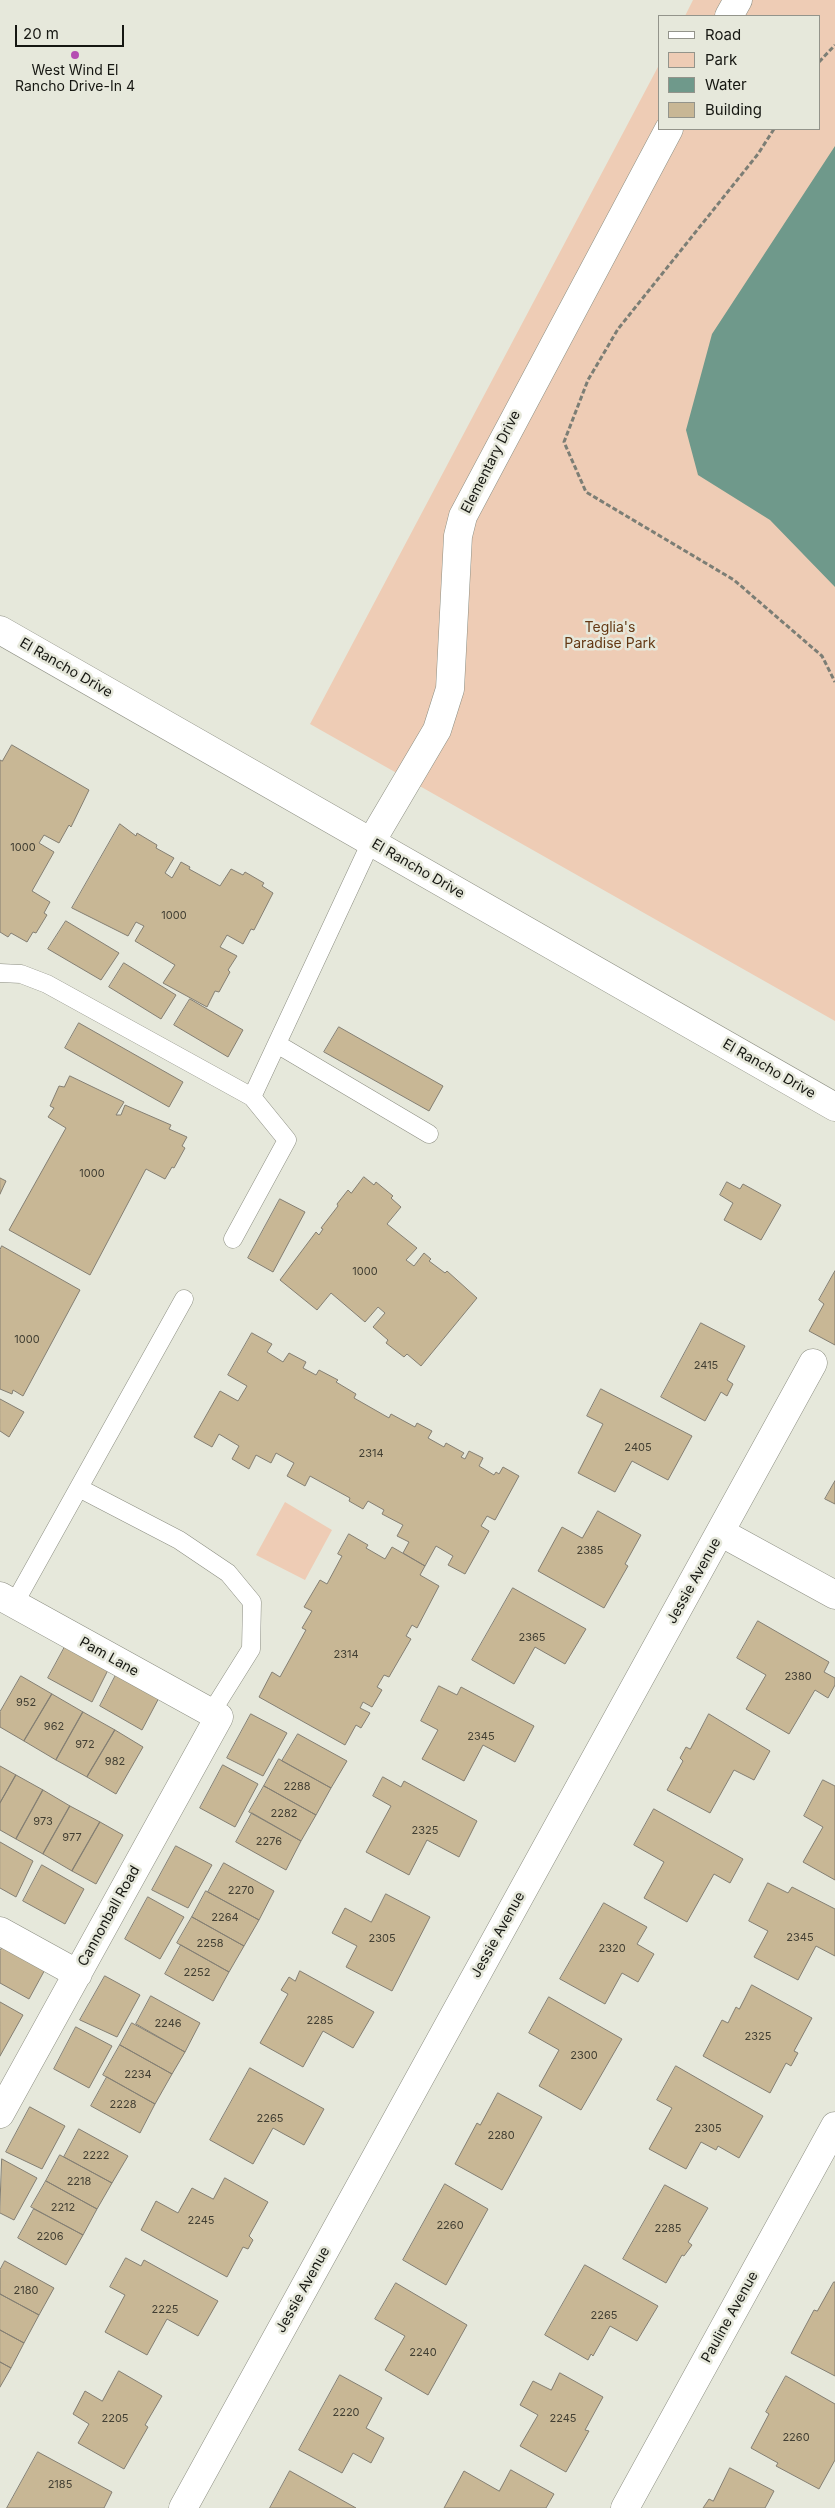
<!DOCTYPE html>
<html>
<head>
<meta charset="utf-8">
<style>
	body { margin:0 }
	#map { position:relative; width:835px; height:2508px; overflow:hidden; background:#e6e8db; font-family:Inter,sans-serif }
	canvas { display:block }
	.legend { position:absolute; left:658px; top:15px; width:162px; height:115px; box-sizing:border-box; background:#e6e8db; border:1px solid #93948b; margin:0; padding:6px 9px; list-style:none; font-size:15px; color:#161712 }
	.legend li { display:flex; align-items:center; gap:10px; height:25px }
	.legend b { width:25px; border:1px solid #93948b }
	.scale { position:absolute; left:15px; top:25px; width:109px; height:22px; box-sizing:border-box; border:2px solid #161712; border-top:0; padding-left:6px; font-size:15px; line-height:18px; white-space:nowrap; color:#161712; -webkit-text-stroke:4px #e6e8db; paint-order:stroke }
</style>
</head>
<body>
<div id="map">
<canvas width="835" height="2508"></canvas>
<ul class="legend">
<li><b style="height:6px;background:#fff"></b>Road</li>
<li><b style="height:14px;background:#eeccb5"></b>Park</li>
<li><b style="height:14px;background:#6f998b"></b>Water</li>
<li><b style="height:14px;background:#c8b795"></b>Building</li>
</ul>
<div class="scale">20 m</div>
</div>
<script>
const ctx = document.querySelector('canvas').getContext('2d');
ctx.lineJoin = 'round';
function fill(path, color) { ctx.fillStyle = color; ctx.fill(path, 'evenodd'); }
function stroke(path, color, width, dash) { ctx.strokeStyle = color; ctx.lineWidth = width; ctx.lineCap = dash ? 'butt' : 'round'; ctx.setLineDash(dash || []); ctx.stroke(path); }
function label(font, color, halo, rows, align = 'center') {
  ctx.font = font + ' Inter,sans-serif'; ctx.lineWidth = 5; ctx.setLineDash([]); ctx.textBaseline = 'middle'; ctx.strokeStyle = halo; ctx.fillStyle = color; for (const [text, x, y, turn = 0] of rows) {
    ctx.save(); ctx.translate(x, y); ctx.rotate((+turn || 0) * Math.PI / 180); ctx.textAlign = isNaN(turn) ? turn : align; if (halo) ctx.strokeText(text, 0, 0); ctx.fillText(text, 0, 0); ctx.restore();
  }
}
fill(new Path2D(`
	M693,0h142v1021l-525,-297 349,-659v64h160v-113h-134z
	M285,1502l47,28 -27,50 -49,-25z`), '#eeccb5');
fill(new Path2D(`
	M835,146v441l-65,-67 -72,-45 -12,-45 26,-96z`), '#6f998b');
const building = new Path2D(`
	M12,745l77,45 -18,37 -2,-2 -10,18 -15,-8 -5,8 15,9 -22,39 18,11 -6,11 3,2 -11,18 -3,-1 -6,10 -16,-9 -3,4 -8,-5v-172l2,1z
	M120,824l16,12 1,-3 20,12 -1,3 18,10 -9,15 7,5 9,-16 9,5 -1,2 31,17 11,-17 12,6 2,-3 19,11 -2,3 11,7 -19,37 -3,-1 -8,15 -16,-9 -7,12 17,9 -9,14 2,2 -11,20 -4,-1 -8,16 -44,-24 12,-18 -40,-24 9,-15 -8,-4 -8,14 -56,-28z
	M66,921l53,32 -18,27 -53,-31z
	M124,963l52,32 -15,24 -52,-32z
	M190,999l53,31 -15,27 -54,-32z
	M79,1023l104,59 -14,25 -104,-59z
	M339,1027l104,59 -14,25 -105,-59z
	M70,1076l54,26 -8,13h5l4,-10 46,20 -2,4 18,8 -5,9 3,2 -11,20 -2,-1 -7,12 -19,-10 -56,106 -81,-45 57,-102 -18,-11 6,-9 -4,-2 9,-20 5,1z
	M364,1177l10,8 2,-3 17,14 -2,2 10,9 -14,17 30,24 -11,12 8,6 10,-13 7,6 -2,2 16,12 2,-2 30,27 -56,68 -14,-12 -3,3 -18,-14 2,-3 -15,-13 12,-14 -7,-6 -13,15 -34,-29 -14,17 -37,-30 36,-48 3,3 4,-6 -2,-1 17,-22 -1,-2 11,-14 3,3z
	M0,1178l6,3 -6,13z
	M727,1182l13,7 3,-5 38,21 -20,35 -37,-20 9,-17 -13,-8z
	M280,1199l25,13 -32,60 -25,-14z
	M2,1246l78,44 -57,106 -10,-6 -1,4 -12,-5v-139z
	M835,1271v74l-26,-14 15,-27 -5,-4z
	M701,1323l44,23 -18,34 6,4 -6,12 -6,-4 -16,29 -44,-24z
	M252,1333l20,11 -5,8 16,10 6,-9 17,9 -3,6 13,7 3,-5 19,10 -2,2 20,12 -2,4 35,20 2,-4 24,13 2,-4 15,8 -4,7 16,9 2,-4 18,10 -3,4 4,2 4,-8 14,7 -4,8 15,9 2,-3 3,2 4,-7 16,9 -24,44 -8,-4 -6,10 8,5 -24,43 -17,-9 5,-9 -17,-10 -11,20 -22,-13 6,-11 -12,-6 6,-11 -21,-11 2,-4 -16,-9 -5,8 -14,-8 1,-3 -40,-22 -5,10 -18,-10 7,-13 -18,-10 -5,10 -15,-8 -7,14 -17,-10 7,-13 -20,-12 -7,13 -18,-10 26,-46 18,10 9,-15 -19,-11z
	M601,1389l91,47 -24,44 -36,-19 -17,31 -37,-19 25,-49 -16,-8z
	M0,1399l24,13 -15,25 -9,-6z
	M835,1481v23l-10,-5z
	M598,1511l43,24 -16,29 3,2 -24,42 -66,-37 24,-44 20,11z
	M349,1534l19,11 -2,3 19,11 7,-12 33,19 -5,9 19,11 -22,42 -5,-3 -6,11 5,3 -22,38 -5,-2 -7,12 5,3 -10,17 -9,-5 -3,6 10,5 -9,15 -5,-3 -11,20 -86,-48 13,-25 8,5 26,-47 -4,-2 10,-17 -8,-4 16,-27 7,4 15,-28 -4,-2z
	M513,1588l73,41 -21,35 -30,-17 -21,37 -42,-24z
	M758,1621l71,41 -5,10 11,6v7l-7,13 -13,-8 -26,44 -43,-25 20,-34 -29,-17z
	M67,1643l43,23 -18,36 -44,-24z
	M118,1671l43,23 -19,36 -42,-24z
	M21,1676l31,18 -28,47 -24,-14v-15z
	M439,1686l18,9 4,-8 73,39 -19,36 -32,-17 -19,36 -42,-22 16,-29 -17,-9z
	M52,1694l31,18 -27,48 -32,-19z
	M83,1712l32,18 -28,47 -31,-17z
	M251,1714l36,19 -24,43 -36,-18z
	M709,1714l61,37 -16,29 -20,-10 -24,43 -43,-23 16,-29 -3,-3 6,-11 4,2z
	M115,1730l28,17 -27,47 -29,-17z
	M298,1734l49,27 -16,27 -49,-27z
	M279,1759l52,29 -15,27 -52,-29z
	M223,1765l35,19 -23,43 -35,-19z
	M0,1766l16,9 -16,28z
	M16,1775l27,15 -27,49 -16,-9v-27z
	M383,1777l18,10 3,-6 73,40 -18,36 -32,-17 -18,35 -43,-23 25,-46 -18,-10z
	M823,1780l12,6v94l-32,-18 20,-35 -19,-11z
	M264,1786l52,29 -15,26 -52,-29z
	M43,1790l27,16 -27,48 -27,-15z
	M70,1806l30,16 -28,49 -29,-17z
	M654,1809l89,50 -13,24 -16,-9 -27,48 -43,-24 20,-36 -30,-17z
	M252,1813l49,28 -15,29 -50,-28z
	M100,1822l23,13 -27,49 -24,-13z
	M0,1842l33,19 -17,36 -16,-9z
	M176,1846l36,19 -24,43 -36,-18z
	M224,1863l50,28 -15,29 -51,-28z
	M42,1865l42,24 -19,35 -42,-23z
	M768,1883l20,10 4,-6 43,22v47l-19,-10 -18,34 -44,-23 14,-26 -19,-10z
	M206,1891l53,29 -15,26 -52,-29z
	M386,1894l44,23 -38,74 -46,-24 11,-21 -25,-13 13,-25 26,14z
	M148,1897l36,20 -24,42 -35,-20z
	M604,1903l43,24 -10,17 17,10 -16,28 -16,-9 -17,31 -45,-25z
	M192,1917l52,29 -15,26 -52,-29z
	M6,1941l42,23 -19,35 -29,-16v-32z
	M181,1945l48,27 -16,29 -48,-27z
	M300,1971l74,41 -21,36 -30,-17 -20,36 -43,-24 28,-49 -7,-4 8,-13 6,4z
	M105,1976l35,19 -23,42 -37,-17z
	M752,1985l60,33 -18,33 4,2 -7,13 -5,-3 -16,30 -67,-37 19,-36 6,3 8,-16 3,2z
	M151,1996l49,27 -15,29 -49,-28z
	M549,1997l73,42 -41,71 -42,-24 20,-36 -30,-17z
	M0,2002l23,13 -23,41z
	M132,2023l53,29 -13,22 -52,-29z
	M76,2027l36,19 -23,42 -35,-19z
	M120,2045l52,29 -17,30 -52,-29z
	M676,2066l87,50 -24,42 -21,-12 -2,4 -15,-8 -15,27 -37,-20 23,-41 -15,-8z
	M250,2068l74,41 -20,36 -31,-17 -20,36 -43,-24z
	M107,2077l48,27 -15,29 -49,-27z
	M498,2093l44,24 -40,73 -47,-26 22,-41 3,2z
	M30,2107l35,19 -23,43 -36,-17z
	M79,2129l49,27 -16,27 -48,-26z
	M60,2155l52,28 -15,26 -51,-28z
	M2,2159l35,19 -23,42 -14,-7z
	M225,2178l43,24 -19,34 4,4 -5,9 -5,-2 -16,30 -86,-47 15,-29 22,12 14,-25 21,11z
	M46,2181l51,28 -14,26 -52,-28z
	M445,2184l43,25 -42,76 -43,-25z
	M665,2185l43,23 -20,34 4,3 -8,11 -2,-1 -16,28 -43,-24z
	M34,2209l49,26 -17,30 -48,-27z
	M126,2258l15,8 3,-6 74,41 -20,35 -31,-17 -20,36 -42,-23 20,-37 -15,-8z
	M5,2261l49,27 -15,27 -39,-21v-24z
	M585,2265l73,41 -21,35 -27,-15 -17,30 -2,-2 -3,6 -43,-25z
	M834,2282h1v94l-44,-23 23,-43 3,1z
	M396,2283l71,42 -39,70 -43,-25 20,-34 -30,-17z
	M0,2294l39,21 -15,28 -24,-13z
	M0,2330l24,13 -13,25 -11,-6z
	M0,2362l11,6 -11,19z
	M119,2371l43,25 -17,29 3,2 -24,42 -46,-26 11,-19 -16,-10 12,-23 17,10z
	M560,2373l43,24 -18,33 4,1 -23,41 -46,-26 18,-31 -18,-10 13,-24 18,9z
	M340,2375l42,23 -16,30 18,10 -13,25 -18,-10 -11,20 -43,-23z
	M786,2376l49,28v56l-16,29 -43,-23 2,-3 -27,-15 18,-34 -3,-2z
	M38,2452l74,40 -8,16h-97z
	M730,2468l44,23 -9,17h-62l6,-9 4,2z
	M511,2470l43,24 -8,14h-102l20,-37 35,20z
	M290,2471l66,37h-86z`);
fill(building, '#c8b795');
stroke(building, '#847f73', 1);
const lane = new Path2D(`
	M0,973l21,1 26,10 205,113 119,-255
	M277,1044l152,90
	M233,1239l54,-99 -35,-43
	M79,1488l100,52 49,33 24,29 -1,47 -40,64
	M14,1604l170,-305`);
const street = new Path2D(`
	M729,16l9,-16
	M371,842l66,-112 13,-41 8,-153 5,-20 206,-387
	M720,1532l115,63
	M0,1596l219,121 -219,397
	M0,1931l78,43
	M183,2508l630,-1145
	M625,2508l210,-382`);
const secondary = new Path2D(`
	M0,630l835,477`);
stroke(lane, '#8c8e82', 19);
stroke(street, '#8c8e82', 29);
stroke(secondary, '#8c8e82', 29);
stroke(new Path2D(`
	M819,62l16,-17
	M774,129l-16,25 -140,175 -30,51 -24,62 22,50 148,88 88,76 13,26`), '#7c7e75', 3, [5, 2.5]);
stroke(lane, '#fff', 18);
stroke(street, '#fff', 28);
stroke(secondary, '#fff', 28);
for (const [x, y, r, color] of [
	[75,55,5,"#b54eb2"]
]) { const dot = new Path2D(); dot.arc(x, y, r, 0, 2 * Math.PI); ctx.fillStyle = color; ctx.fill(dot); stroke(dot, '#e6e8db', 2); }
label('11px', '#423f33', null, [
	["1000",23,848],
	["1000",174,916],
	["1000",92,1174],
	["1000",365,1272],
	["1000",27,1340],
	["2415",706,1366],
	["2405",638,1448],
	["2314",371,1454],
	["2385",590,1551],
	["2365",532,1638],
	["2314",346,1655],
	["2380",798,1677],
	["952",26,1703],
	["962",54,1727],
	["2345",481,1737],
	["972",85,1745],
	["982",115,1762],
	["2288",297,1787],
	["2282",284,1814],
	["973",43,1822],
	["2325",425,1831],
	["977",72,1838],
	["2276",269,1842],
	["2270",241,1891],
	["2264",225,1918],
	["2345",800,1938],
	["2305",382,1939],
	["2258",210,1944],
	["2320",612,1949],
	["2252",197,1973],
	["2285",320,2021],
	["2246",168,2024],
	["2325",758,2037],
	["2300",584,2056],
	["2234",138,2075],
	["2228",123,2105],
	["2265",270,2119],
	["2305",708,2129],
	["2280",501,2136],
	["2222",96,2156],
	["2218",79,2182],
	["2212",63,2208],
	["2245",201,2221],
	["2260",450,2226],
	["2285",668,2229],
	["2206",50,2237],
	["2180",26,2291],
	["2225",165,2310],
	["2265",604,2316],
	["2240",423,2353],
	["2220",346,2413],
	["2205",115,2419],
	["2245",563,2419],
	["2260",796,2438],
	["2185",60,2485]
]);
label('14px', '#161712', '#e6e8db', [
	["West Wind El",75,71],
	["Rancho Drive-In 4",75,87]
]);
label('14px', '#161712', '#e6e8db', [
	["Elementary Drive",491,462,-63],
	["El Rancho Drive",66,668,30],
	["El Rancho Drive",418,869,30],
	["El Rancho Drive",769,1069,30],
	["Jessie Avenue",694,1581,-61],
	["Pam Lane",109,1657,29],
	["Cannonball Road",109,1916,-61],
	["Jessie Avenue",498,1935,-61],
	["Jessie Avenue",303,2290,-61],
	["Pauline Avenue",730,2317,-61]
]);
label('14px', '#643813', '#e6e8db', [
	["Teglia's",610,628],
	["Paradise Park",610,644]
]);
</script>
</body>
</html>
